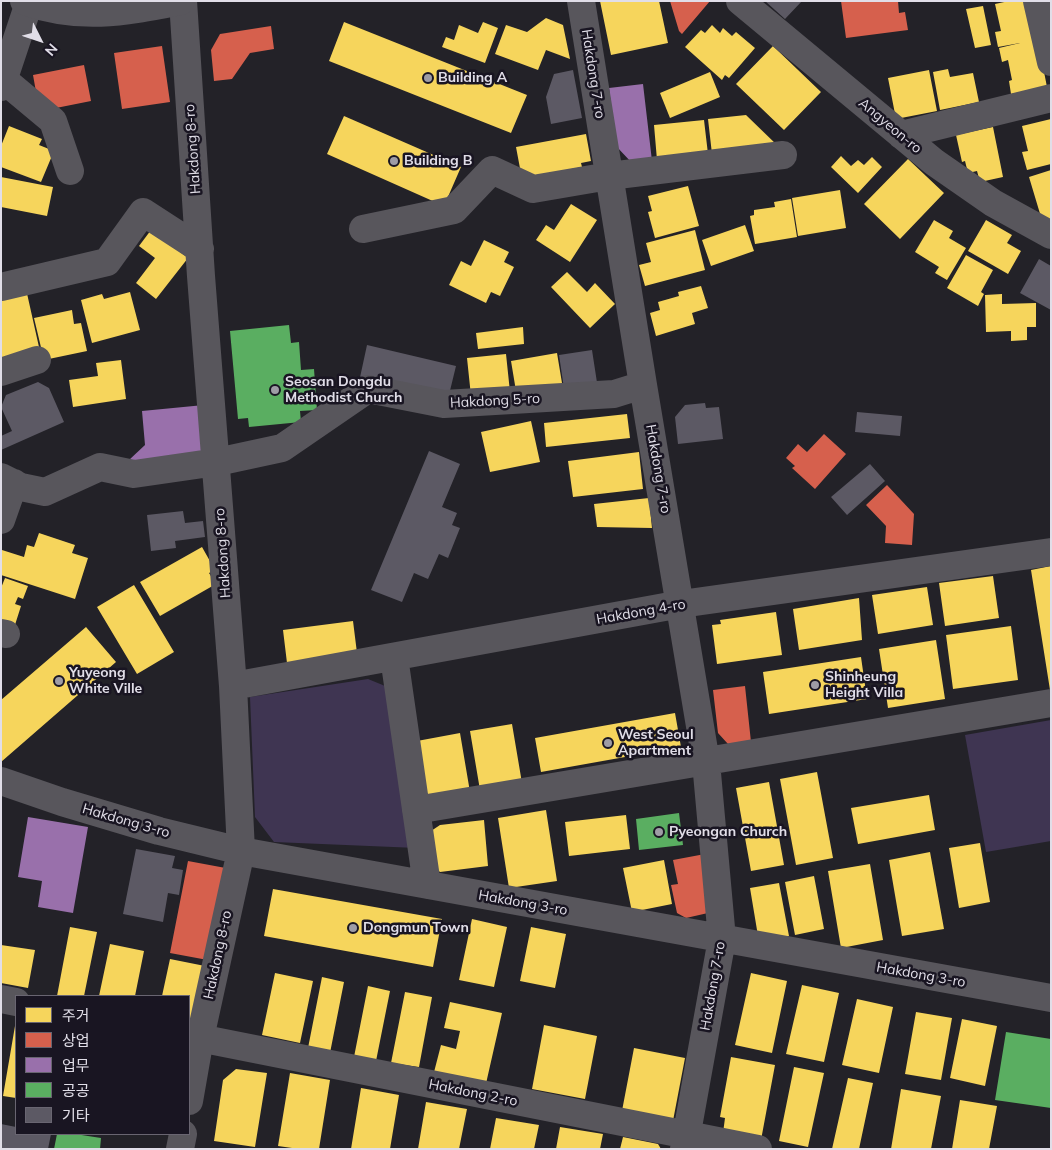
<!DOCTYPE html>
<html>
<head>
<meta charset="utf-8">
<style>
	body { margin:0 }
	#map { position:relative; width:1052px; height:1150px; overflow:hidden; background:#232228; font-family:Mulish,"Noto Sans KR",sans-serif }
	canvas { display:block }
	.frame { position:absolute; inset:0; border:2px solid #e1dee8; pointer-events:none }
	.legend { position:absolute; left:15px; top:995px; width:175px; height:140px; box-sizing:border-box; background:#191522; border:1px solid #696571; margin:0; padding:6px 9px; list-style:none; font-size:15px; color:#e1dee8 }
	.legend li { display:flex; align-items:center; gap:10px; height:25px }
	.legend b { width:25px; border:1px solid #696571 }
	.north { position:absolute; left:15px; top:15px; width:50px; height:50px; -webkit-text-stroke:4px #191522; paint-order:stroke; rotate:131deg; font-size:14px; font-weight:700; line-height:20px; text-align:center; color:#e1dee8 }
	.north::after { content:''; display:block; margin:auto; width:18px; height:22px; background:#e1dee8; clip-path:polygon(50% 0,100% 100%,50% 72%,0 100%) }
</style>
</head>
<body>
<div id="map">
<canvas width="1052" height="1150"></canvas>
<div class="frame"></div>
<ul class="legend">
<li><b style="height:14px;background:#f6d55c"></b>주거</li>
<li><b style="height:14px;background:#d6604d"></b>상업</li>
<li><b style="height:14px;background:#9970ab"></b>업무</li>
<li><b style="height:14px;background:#5aae61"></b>공공</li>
<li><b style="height:14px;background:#5c5964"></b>기타</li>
</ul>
<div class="north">N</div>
</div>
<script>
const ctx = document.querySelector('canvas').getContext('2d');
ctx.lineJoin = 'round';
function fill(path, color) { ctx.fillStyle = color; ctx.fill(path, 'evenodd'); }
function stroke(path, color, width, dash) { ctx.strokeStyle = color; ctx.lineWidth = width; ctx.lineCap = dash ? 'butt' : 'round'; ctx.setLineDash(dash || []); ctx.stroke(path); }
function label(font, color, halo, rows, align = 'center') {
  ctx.font = font + ' Mulish,sans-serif'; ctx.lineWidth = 5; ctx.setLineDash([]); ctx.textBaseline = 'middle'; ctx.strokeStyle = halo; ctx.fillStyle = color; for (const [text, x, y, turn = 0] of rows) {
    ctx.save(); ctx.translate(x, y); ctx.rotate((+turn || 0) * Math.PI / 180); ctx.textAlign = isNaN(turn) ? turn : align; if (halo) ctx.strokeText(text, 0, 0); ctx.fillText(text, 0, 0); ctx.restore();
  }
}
fill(new Path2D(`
	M368,679l22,9 27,160 -143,-6 -19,-25 -5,-120z
	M1051,720v121l-65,11 -21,-117z`), '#3f3552');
fill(new Path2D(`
	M600,1h59l9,42 -57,12z
	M1009,1h21l17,86 -36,7 -2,-13 3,-1 -4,-20 -6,2 -3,-14 21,-5 -22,4 -3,-15 6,-1 -6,-27z
	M983,6l8,39 -16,3 -9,-39z
	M546,18l17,7 7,34 -24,-9 -8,20 -43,-16 11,-29 21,7z
	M344,22l183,73 -16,38 -182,-72z
	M483,22l15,6 -13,35 -43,-16 4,-10 8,3 5,-15 19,8z
	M712,25l8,8 3,-5 9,8 4,-4 19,16 -26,30 -4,-3 -3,5 -37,-33 16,-17 4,3z
	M773,46l48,46 -37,38 -48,-46z
	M948,69l2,8 23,-4 6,29 -39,8 -7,-38z
	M929,70l8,41 -41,8 -8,-41z
	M710,72l10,25 -50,21 -10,-25z
	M746,115l33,32 -67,7 -4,-35z
	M344,116l117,51 -17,39 -117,-52z
	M1051,119v45l-24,6 -5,-18 6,-1 -6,-25z
	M704,120l4,34 -51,6 -3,-35z
	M9,126l33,13 -3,6 15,6 -13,31 -40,-15v-21z
	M993,127l10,50 -23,5 -3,-11 -9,2 -3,-12 -3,1 -6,-27z
	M586,134l5,27 -10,2 1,4 -60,12 -6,-32z
	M841,156l10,10 7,-6 6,5 8,-8 10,10 -24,26 -27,-26z
	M908,159l36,34 -44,46 -36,-35z
	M1051,170v53l-10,-6 -12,-40z
	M1,177l52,10 -6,29 -46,-9z
	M688,186l11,40 -44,12 -7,-26 4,-1 -4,-15z
	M840,190l6,38 -48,8 -6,-38z
	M791,199l6,38 -42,7 -5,-28 4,-1v-5l21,-3 -1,-5z
	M571,204l26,16 -27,42 -34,-22 10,-15 8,5z
	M934,220l19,11 -4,7 17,10 -19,32 -12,-7 4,-6 -24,-15z
	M986,220l26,15 -5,8 14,8 -13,23 -40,-23z
	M745,225l9,26 -43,15 -9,-26z
	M151,230l37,28 -32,41 -20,-16 19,-25 -16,-12z
	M695,230l10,40 -60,16 -6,-21 12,-3 -5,-19z
	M484,240l25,12 -5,10 10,5 -14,29 -9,-4 -5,11 -37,-18 12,-24 10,5z
	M966,255l27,15 -12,22 3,2 -6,12 -31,-18z
	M567,272l20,20 8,-9 20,21 -25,24 -39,-41z
	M701,286l7,22 -16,5 3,11 -39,12 -6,-23 10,-3 -2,-8 21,-6 -1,-4z
	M26,289l15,67 -40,9v-70z
	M130,292l10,38 -48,13 -11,-43 21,-6 2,5z
	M1002,294v10l34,-1v24h-9v13l-16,1v-10l-25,1 -1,-37z
	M72,310l2,14 7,-1 6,28 -43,9 -10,-42z
	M523,327l1,17 -46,5 -2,-16z
	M557,353l6,36 -46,8 -6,-36z
	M506,354l4,38 -39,4 -4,-38z
	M121,360l5,39 -53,8 -4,-27 29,-4 -2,-13z
	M627,414l3,24 -84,9 -2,-24z
	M531,421l9,41 -50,10 -9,-40z
	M639,452l4,37 -70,8 -5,-36z
	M649,498l3,30 -55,-1 -3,-23z
	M39,533l36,12 -3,8 16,5 -13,41 -74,-24 1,-25 22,7 3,-12 7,2z
	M202,547l13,23 -6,3 7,11 -56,32 -20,-34z
	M1051,566v124h-1l-19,-120z
	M993,576l6,42 -54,8 -6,-43z
	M5,578l23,8 -5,13 -5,-2 -3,7 6,2 -7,22 -13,-4v-36z
	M134,585l40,67 -37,22 -40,-67z
	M927,587l6,38 -55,9 -6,-39z
	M859,598l3,42 -63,10 -6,-41z
	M776,612l6,43 -65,9 -5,-39 9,-1 -1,-4z
	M353,621l4,32 -70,10 -4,-33z
	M1011,626l7,54 -65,9 -7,-54z
	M86,627l30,35 -115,100v-62z
	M936,640l9,59 -57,9 -9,-59z
	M861,657l6,42 -98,15 -6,-42z
	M675,713l6,34 -140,25 -6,-34z
	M512,724l10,59 -42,7 -10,-59z
	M460,733l10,59 -43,7 -10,-58z
	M817,772l16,86 -37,7 -16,-86z
	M769,782l15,83 -33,6 -15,-83z
	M929,795l6,35 -77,14 -7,-36z
	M546,810l11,71 -48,7 -11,-70z
	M626,815l4,34 -61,7 -4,-34z
	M484,820l4,46 -48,6 -8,-7 -1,-34 9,-6z
	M980,843l10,59 -31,6 -10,-60z
	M930,852l14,77 -42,7 -13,-76z
	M664,860l8,44 -40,8 -9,-44z
	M870,864l13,76 -42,8 -13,-77z
	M814,876l10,53 -29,6 -10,-53z
	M779,883l10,53 -30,6 -9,-54z
	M273,889l169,30 -9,48 -169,-31z
	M472,919l35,8 -13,60 -35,-7z
	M70,927l27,5 -13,64h-27z
	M531,927l35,7 -11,54 -35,-7z
	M110,944l34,7 -9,45h-36z
	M1,945l34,5 -7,38 -27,-5z
	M170,959l40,8 -21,60v-31h-27z
	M275,973l38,8 -13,62 -38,-8z
	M751,973l36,8 -15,72 -37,-8z
	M322,977l22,5 -15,76 -22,-5z
	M802,985l37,8 -15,69 -38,-8z
	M368,986l22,5 -15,75 -22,-4z
	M405,992l27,5 -13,70 -28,-4z
	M857,999l36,8 -14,66 -37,-8z
	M450,1002l52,11 -17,75 -52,-12 8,-31 15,4 4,-18 -16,-3z
	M916,1012l36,6 -11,62 -36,-6z
	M962,1019l35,7 -12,60 -35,-8z
	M544,1025l53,11 -12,63 -53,-10z
	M15,1026h1v72l-13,-2z
	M634,1048l51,10 -13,68 -51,-10z
	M731,1057l44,8 -14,75 -38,-7 2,-15 -5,-1z
	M794,1067l30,6 -16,74 -29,-6z
	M236,1069l31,4 -12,74 -41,-6 9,-61z
	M290,1073l40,7 -11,69h-20l-21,-3z
	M848,1078l25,5 -14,66h-27z
	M361,1088l38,7 -9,54h-39z
	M901,1089l40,7 -10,53h-40z
	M960,1100l37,6 -8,43h-37z
	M426,1102l41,7 -8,40h-41z
	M496,1118l43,7 -5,24h-44z
	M560,1127l43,7 -3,15h-44z
	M623,1137l35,7 3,5h-41z`), '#f6d55c');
fill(new Path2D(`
	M670,1h40l-28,33 -3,-3z
	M841,1h57l1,12 6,-1 3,18 -62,8z
	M271,26l3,23 -24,4 -18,26 -18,2 -3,-31 9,-16z
	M162,46l8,56 -48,7 -8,-56z
	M84,65l7,36 -40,8 -13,-6 -5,-28z
	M824,434l22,20 -31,35 -23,-21 3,-2 -9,-8 12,-14 9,8z
	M887,485l27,29 -2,31 -27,-2 1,-17 -20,-21z
	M745,686l6,56 -23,2 -10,-11 -5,-43z
	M705,854l3,59 -22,5 -9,-5 -6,-28 7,-1 -5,-24z
	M188,861l43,8 -18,92 -43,-8z`), '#d6604d');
fill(new Path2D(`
	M643,84l9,77 -20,2 -16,-17 -7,-58z
	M204,405l4,56 -79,-1 16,-15 -3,-34z
	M28,817l60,10 -15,86 -35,-6 4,-26 -24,-4z`), '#9970ab');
fill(new Path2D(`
	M289,325l2,18 8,-1 2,28 13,-1 3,41 -17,1 1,11 -52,5 -1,-9 -10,1 -8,-88z
	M679,813l4,32 -44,5 -3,-31z
	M1006,1032l45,7v69l-56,-8z
	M57,1134h18l26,4 -1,11h-46z`), '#5aae61');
fill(new Path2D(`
	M765,1h37l-17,18z
	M573,70l9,48 -31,6 -5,-27 8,-23z
	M1039,259l12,7v44l-31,-17z
	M367,345l89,21 -9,37 -88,-21z
	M592,350l6,39 -33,6 -6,-40z
	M38,382l11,6 15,34 -63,28v-14l11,-5 -11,-24 5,-12z
	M705,403l1,5 13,-1 4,32 -45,5 -3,-27 10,-12z
	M857,412l45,4 -2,20 -45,-4z
	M429,451l31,13 -18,43 15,6 -5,12 8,3 -12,30 -9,-4 -11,25 -14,-6 -12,29 -31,-12z
	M870,464l15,17 -38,34 -16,-18z
	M183,511l2,12 18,-2 2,16 -30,4 1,7 -25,3 -4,-36z
	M136,849l39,7 -3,12 11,2 -4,25 -11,-2 -5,29 -40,-8z
	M1,1124l15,3v7h35l-3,15h-47z`), '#5c5964');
stroke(new Path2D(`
	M183,1l18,275 32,410 8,165 -41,187 -11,63
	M581,1l62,384 63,377 16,177 -38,210
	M740,1l194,161 59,41 58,32
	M1037,1l14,61
	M4,80l49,41 17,50
	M1,87l28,-84
	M901,135l150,-37
	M363,229l91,-19 38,-40 41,19 76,-13 174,-21
	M1,287l106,-25 36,-50 57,37
	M1,372l36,-12
	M1,477l20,10 24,5 55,-25 34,7 83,-12 65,-14 86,-59 76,15 170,-10 29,-9
	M1,520l13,-37
	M1,633l5,1
	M394,657l33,228
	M233,686l448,-82 370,-52
	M1,781l61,21 97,29 82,20 810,147
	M416,810l635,-107
	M1,999l15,3
	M189,1036l569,113
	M180,1149l3,-15`), '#58565c', 28);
stroke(new Path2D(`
	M24,1c57,20 100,11 157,0`), '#58565c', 28);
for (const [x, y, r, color] of [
	[428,78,5,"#9e9ca5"],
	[394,161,5,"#9e9ca5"],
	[275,390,5,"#9e9ca5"],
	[59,681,5,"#9e9ca5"],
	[815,685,5,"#9e9ca5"],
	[608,743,5,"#9e9ca5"],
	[659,832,5,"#9e9ca5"],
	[353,928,5,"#9e9ca5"]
]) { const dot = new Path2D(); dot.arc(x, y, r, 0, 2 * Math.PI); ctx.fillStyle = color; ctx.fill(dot); stroke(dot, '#191522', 2); }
label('14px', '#e1dee8', '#191522', [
	["Hakdong 7-ro",593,74,81],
	["Angyeon-ro",890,126,40],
	["Hakdong 8-ro",193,149,-94],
	["Hakdong 5-ro",495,401,-3],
	["Hakdong 7-ro",658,469,80],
	["Hakdong 8-ro",223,553,-94],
	["Hakdong 4-ro",641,612,-10],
	["Hakdong 3-ro",126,821,16],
	["Hakdong 3-ro",523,903,10],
	["Hakdong 8-ro",218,955,-78],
	["Hakdong 3-ro",921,975,10],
	["Hakdong 7-ro",713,986,-80],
	["Hakdong 2-ro",473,1093,11]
]);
label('bold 14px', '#e1dee8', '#191522', [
	["Building A",438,78],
	["Building B",404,161],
	["Seosan Dongdu",285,382],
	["Methodist Church",285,398],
	["Yuyeong",69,673],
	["White Ville",69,689],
	["Shinheung",825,677],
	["Height Villa",825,693],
	["West Seoul",618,735],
	["Apartment",618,751],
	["Pyeongan Church",669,832],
	["Dongmun Town",363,928]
], 'left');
</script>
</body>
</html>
